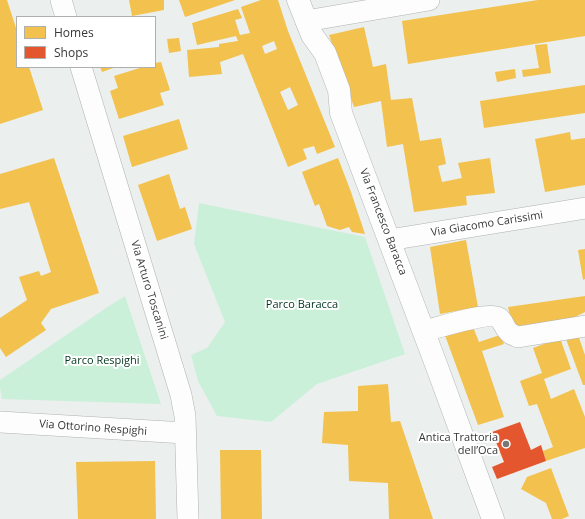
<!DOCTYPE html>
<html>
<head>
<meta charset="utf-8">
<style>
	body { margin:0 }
	#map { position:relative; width:585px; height:519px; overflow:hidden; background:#ebefed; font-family:"Open Sans",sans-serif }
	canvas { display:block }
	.legend { position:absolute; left:16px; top:16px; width:140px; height:52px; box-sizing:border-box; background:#fff; border:1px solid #aeafaf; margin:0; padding:5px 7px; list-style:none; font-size:12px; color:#353836 }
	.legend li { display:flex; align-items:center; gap:8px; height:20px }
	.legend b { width:20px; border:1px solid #aeafaf }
</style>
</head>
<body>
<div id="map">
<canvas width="585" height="519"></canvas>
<ul class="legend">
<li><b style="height:11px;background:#f2c14e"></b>Homes</li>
<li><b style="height:11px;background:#e4572e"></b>Shops</li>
</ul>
</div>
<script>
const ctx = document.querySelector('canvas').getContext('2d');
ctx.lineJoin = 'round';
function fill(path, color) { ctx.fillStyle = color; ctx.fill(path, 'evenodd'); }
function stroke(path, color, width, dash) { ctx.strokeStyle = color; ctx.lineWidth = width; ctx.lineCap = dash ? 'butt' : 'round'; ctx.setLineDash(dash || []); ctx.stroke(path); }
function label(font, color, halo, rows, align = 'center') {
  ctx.font = font + ' "Open Sans",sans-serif'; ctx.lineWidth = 4; ctx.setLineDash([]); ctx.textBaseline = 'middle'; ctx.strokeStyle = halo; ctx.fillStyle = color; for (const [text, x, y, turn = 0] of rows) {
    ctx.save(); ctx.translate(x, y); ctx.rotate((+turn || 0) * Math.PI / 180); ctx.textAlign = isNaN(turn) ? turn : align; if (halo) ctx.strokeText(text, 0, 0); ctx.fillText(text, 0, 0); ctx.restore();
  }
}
fill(new Path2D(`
	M199,203l166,34 40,117 -88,30 -46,38 -54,-6 -19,-35 -7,-26 16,-7 18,-26 -31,-78z
	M125,296l36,108 -159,-5 -2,-11v-8l106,-72z`), '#cbf0da');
fill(new Path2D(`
	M0,0h7l10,31v36h12l14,43 -43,14z
	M129,0h35v10l-32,6z
	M179,0h56l-50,17z
	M261,0h17l10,31 47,116 -18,7 -3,-8 -11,3 4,10 -19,8 -45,-113 -23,8 2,12 -33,3 -2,-27 32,-3v-3l19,-3 -2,-5 -39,9 -5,-22 46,-14 4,9 -7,2 5,15 10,-2 -9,-26zM274,41l3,8 -12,5 -3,-8zM290,87l8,18 -10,5 -8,-18z
	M538,0h47v36l-177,28 -6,-43z
	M364,27l9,40 13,-3 5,36 21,-2 8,43 21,-3 5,26 -8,2 4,16 20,-4 -4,-15 32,-5 5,35 -29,3 1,9 -53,7 -11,-68 -16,3 -6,-46 -27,6 -25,-72z
	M179,38l2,13 -12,2 -2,-14z
	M547,44l4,29 -28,4 -1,-7 17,-2 -4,-23z
	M161,62l9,28 -10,3 4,12 -45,14 -9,-28 8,-3 -4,-12 29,-9h12v-4z
	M100,67h16l-14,5z
	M515,69l1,9 -19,4 -2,-10z
	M585,85v28l-101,15 -4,-27z
	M179,119l9,30 -56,18 -9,-31z
	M570,132l1,8 14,-2v47l-40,7 -10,-53z
	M54,158l45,135 -48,16 -10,14 5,7 -40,27 -6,-9v-30l27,-18 -8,-23 20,-6 2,5 10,-4 -22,-70 -29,7v-35z
	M338,158l13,34 14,42 -13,-2 -3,-5 -9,3 -13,-4 -8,-22 -4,2 -13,-34z
	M169,174l11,35 5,-2 7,22 -35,12 -19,-56z
	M466,240l12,67 -38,7 -10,-67z
	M585,249v30l-2,1 -5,-30z
	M585,296v16l-12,6 -61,9 -4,-20z
	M471,322l8,20 21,-7 4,9 -22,7 22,66 -26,8 -35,-95z
	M578,335l7,20v30h-2l-17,-46z
	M560,338l11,31 -27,10 7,20 23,-10 11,28v31l-39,13 -3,-10 10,-4 -16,-43 -8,2 -9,-25 22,-8 -9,-25z
	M388,384l3,38 9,-1 33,98h-44l-1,-36 -39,-2 -1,-36 -26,-2 2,-31 34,-1v-25z
	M220,450h41l1,69h-41z
	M155,461l1,58h-78l-2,-57z
	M551,468l18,48 -7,3h-10l-6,-16 -25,-14 6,-12z`), '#f2c14e');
fill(new Path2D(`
	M520,422l11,28 10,-5 5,16 -49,18 -5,-12 12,-5 -12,-30z`), '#e4572e');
const street = new Path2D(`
	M61,0l5,17
	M306,21l123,-21
	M81,67l100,328 4,21 3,103
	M389,240l196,-32
	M424,331c13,-3 65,-20 75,-13 5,4 6,12 11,15 2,2 6,3 8,4l67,-11
	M0,422l185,11`);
const primary = new Path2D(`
	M298,0l14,35 13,18 14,37 2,23 96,254 56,152`);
stroke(street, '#b0b2b1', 22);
stroke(primary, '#b0b2b1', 23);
stroke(street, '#fcfdfc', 21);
stroke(primary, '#fcfdfc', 22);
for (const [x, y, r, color] of [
	[506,444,4,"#757876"]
]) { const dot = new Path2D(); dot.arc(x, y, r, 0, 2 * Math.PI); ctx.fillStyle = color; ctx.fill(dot); stroke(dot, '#fff', 1.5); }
label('11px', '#353836', '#fff', [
	["Via Francesco Baracca",383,222,69],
	["Via Giacomo Carissimi",487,224,-9],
	["Via Arturo Toscanini",149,290,73],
	["Via Ottorino Respighi",93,428,4]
]);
label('11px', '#00351d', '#fff', [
	["Parco Baracca",302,305],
	["Parco Respighi",102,361]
]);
label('11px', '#353836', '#fff', [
	["Antica Trattoria",498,438],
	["dell’Oca",498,451]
], 'right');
</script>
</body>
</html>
